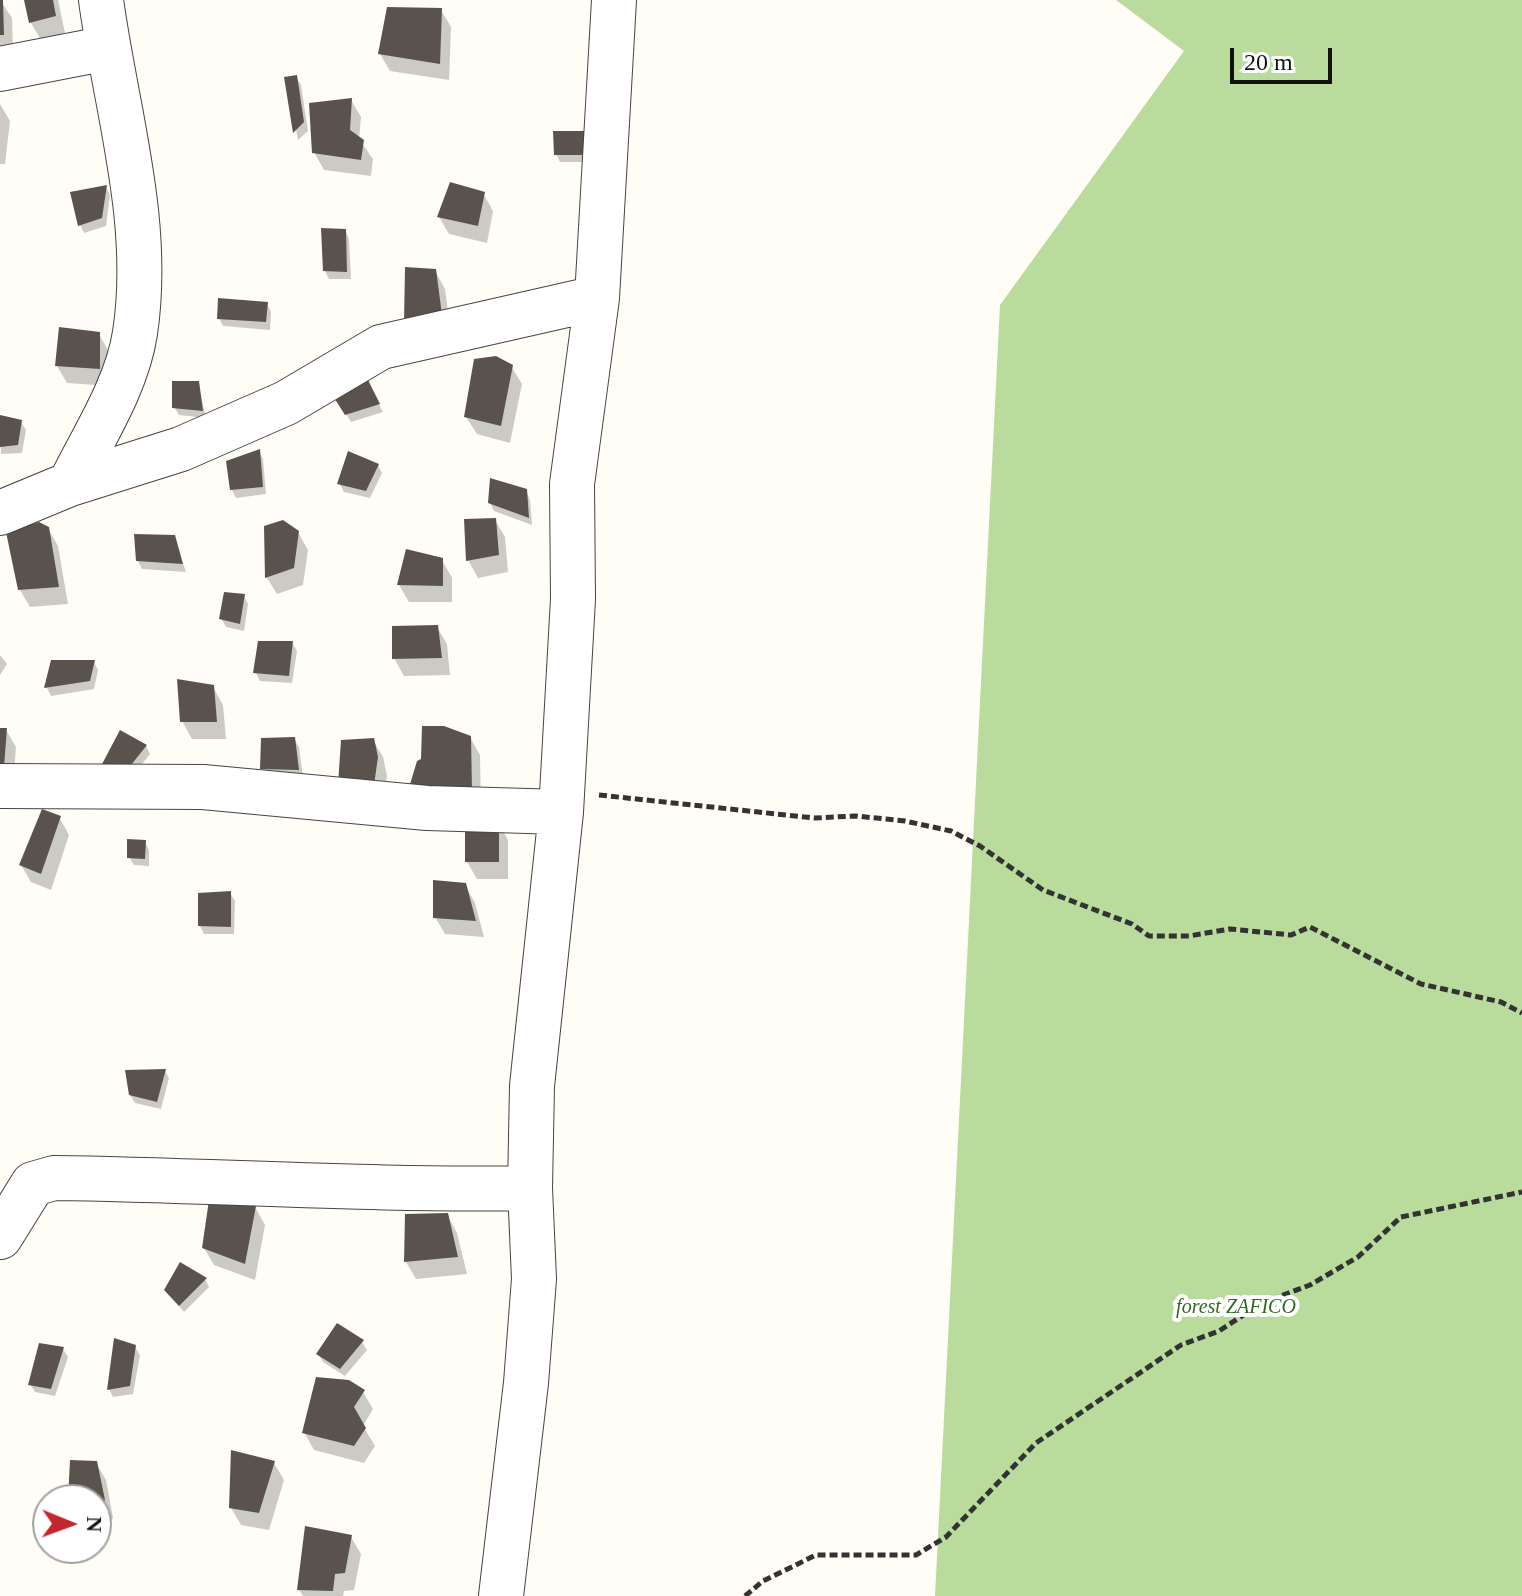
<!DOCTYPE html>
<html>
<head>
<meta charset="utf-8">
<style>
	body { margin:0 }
	#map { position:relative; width:1522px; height:1596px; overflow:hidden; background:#fffdf5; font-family:Georgia,serif }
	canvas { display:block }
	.north { position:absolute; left:32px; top:1484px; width:80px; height:80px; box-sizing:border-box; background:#fff; border:2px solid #a0a0a0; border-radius:50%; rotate:91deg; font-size:22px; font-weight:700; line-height:32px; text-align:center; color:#111 }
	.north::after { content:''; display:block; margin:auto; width:28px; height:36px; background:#c4262e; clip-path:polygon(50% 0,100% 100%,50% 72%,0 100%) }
	.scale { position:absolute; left:1230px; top:48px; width:102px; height:36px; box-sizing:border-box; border:4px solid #111; border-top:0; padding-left:10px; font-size:24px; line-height:28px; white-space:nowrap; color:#111; -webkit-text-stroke:6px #fff; paint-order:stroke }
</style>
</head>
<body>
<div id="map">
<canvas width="1522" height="1596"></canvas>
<div class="north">N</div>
<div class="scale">20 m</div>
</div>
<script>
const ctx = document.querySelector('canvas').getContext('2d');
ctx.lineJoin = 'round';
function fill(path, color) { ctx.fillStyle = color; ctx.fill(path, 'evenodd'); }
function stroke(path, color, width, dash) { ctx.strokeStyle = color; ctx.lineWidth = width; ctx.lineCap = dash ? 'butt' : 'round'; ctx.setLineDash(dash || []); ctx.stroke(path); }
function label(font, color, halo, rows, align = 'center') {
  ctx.font = font + ' Georgia,serif'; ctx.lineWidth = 8; ctx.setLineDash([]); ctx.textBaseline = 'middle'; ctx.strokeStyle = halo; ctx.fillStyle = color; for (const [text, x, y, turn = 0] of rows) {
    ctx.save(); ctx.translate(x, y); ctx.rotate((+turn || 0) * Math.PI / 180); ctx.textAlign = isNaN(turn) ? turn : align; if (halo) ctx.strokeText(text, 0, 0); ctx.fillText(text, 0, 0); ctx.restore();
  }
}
fill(new Path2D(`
	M1116,0h406v1596h-587l65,-1291 184,-254z`), '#b9dc9c');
fill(new Path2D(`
	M0,0l12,18 1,33 -13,1z
	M26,0h32l7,33 -24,7 -10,-17z
	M441,10l10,17 -2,53 -59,-9 -10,-17z
	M296,77l5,8 7,46 -10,9 -12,-61z
	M351,100l10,17 -2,22 14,20 -2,17 -47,-6 -10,-18z
	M0,104l10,17 -5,43h-5z
	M555,133l37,29h-32l-4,-8z
	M106,187l4,8 -4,31 -22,7 -4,-8z
	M483,193l10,18 -6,32 -38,-9 -10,-17z
	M345,230l4,9 2,40h-22l-4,-8z
	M435,271l10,18 7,51 -36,-1z
	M267,304l4,8 -1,18 -47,-4 -4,-8z
	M99,334l10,18v34l-42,-3 -10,-17z
	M511,366l11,18 -12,59 -33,-9 -11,-17z
	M198,383l8,35 -27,-3 -5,-8z
	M367,383l16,29 -32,10 -15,-25z
	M21,422l5,8 -4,23 -21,1 -1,-26z
	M259,452l4,7 3,35 -30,4 -4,-8z
	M378,465l4,8 -12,25 -26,-6 -4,-8z
	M526,491l4,9 2,25 -38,-14 -4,-8z
	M495,520l10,17 3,35 -30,6 -10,-18z
	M266,527l32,5 10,18 -5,35 -26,9 -10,-16z
	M48,528l10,18 10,58 -38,3 -10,-17z
	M174,537l12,35 -44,-3 -4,-8z
	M442,560l10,18v24h-43l-10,-17z
	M244,596l4,8 -4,27 -18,-4 -5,-9z
	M437,627l10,17 3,31 -46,1 -10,-18z
	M292,643l5,8 -5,32 -32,-2 -4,-8z
	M0,655l7,9 -7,11z
	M53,662h41l4,8 -4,19 -43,7 -4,-8z
	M213,687l10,18 3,34h-34l-10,-18z
	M0,730h6l10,17 -3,37 -13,-1z
	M470,737l10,18 1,53 -61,-1z
	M294,739l5,8 4,30h-36l-5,-8z
	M373,740l10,17 4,19 -5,32 -42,-23z
	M146,746l4,8 -22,28 -20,-8z
	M59,817l10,18 -18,55 -20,-8 -10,-17z
	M498,823l10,17v39h-31l-10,-17z
	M145,842l4,8v16l-15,-1 -5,-8z
	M465,885l10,18 9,34 -39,-3 -10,-17z
	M230,893l5,8 -1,33h-30l-4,-8z
	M165,1071l4,7 -8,31 -26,-6 -5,-8z
	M255,1207l10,18 -10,55 -41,-15 -10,-17z
	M447,1215l10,18 10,41 -51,5 -10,-17 1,-46z
	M205,1279l4,8 -25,25 -18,-22z
	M362,1342l5,8 -22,26 -22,-14 -5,-8z
	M135,1347l5,8 -7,39 -20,3 -4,-8z
	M63,1349l5,8 -13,39 -20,-4 -5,-8z
	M363,1392l10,17 -10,17 12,20 -11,17 -50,-13 -10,-18z
	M96,1463l10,17 7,38 -11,15 -6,-1v-32h-26z
	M274,1463l10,17 -15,50 -28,-5 -10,-17z
	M351,1537l10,17 -7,36 -10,1 -1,5h-40l-4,-6z`), '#0003');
fill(new Path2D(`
	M0,0h3l1,35h-4z
	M24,0h29l3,16 -27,7z
	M387,7l55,1 -2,56 -62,-10z
	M297,75l7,47 -11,11 -9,-56z
	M352,98l-2,32 14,10 -3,20 -49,-7 -3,-50z
	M553,131h36v24h-35z
	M450,182l35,10 -7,34 -41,-9z
	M107,185l-5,33 -24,8 -8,-34z
	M321,228l25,1 1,43 -24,-1z
	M405,267l31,2 7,54h-39z
	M218,298l50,4 -2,20 -49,-3z
	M59,327l41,5v37l-45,-3z
	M496,356l17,9 -12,61 -37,-9 10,-58z
	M368,380l12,24 -35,11 -12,-19z
	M172,381h27l4,30 -31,-3z
	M0,415l22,5 -4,25 -18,2z
	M260,449l3,38 -33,3 -4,-29z
	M348,451l31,13 -13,27 -29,-7z
	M490,478l37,11 2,29 -41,-15z
	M496,518l3,37 -33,6 -2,-42z
	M283,520l16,11 -5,37 -29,10 -1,-52z
	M39,522l10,5 10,60 -41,3 -12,-58z
	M134,534l41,1 8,29 -47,-3z
	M406,549l37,9v28l-46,-1z
	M224,592l21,2 -5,30 -21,-5z
	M438,625l4,33 -50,1v-33z
	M258,641h35l-4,35 -36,-3z
	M51,660h44l-5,21 -46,7z
	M177,679l37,6 3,37h-37z
	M422,726h22l27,10 1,56 -64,-1 9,-30 4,-2z
	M0,728h7l-3,39h-4z
	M120,730l27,15 -24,30 -22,-9z
	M295,737l4,33 -39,-1 1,-31z
	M374,738l4,19 -5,35 -35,-7 3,-45z
	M42,809l19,7 -20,58 -22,-9z
	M465,821h34v41h-34z
	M127,839l19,1 -1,19 -18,-1z
	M433,880l33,3 10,38 -43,-3z
	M231,891v36l-33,-1v-33z
	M166,1069l-9,33 -28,-7 -4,-25z
	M209,1200l47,6 -11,58 -43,-16z
	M448,1213l10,44 -54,5 1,-48z
	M180,1262l27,16 -28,28 -15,-16z
	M337,1323l27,17 -24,29 -24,-15z
	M114,1338l22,7 -6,41 -23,4z
	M39,1343l25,4 -13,42 -23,-4z
	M316,1377l33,3 16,10 -11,17 12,21 -12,18 -52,-13z
	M231,1450l44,11 -16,52 -30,-5z
	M70,1460l27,1 8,39 -9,11v-11h-28z
	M305,1526l47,9 -7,38 -10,1 -2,17 -36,-1z`), '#5a524d');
const minor = new Path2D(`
	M0,69l108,-21
	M70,484c23,-47 57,-98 65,-151 17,-112 -19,-223 -34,-333
	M0,513l70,-29 111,-35 105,-46 95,-56 216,-49
	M0,786l203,1 224,21 134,4
	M0,1237l33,-53 21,-6c159,2 317,13 476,10
	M501,1596l25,-213 8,-104 -4,-91 2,-102 29,-274 12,-213 -1,-115 25,-186 17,-298`);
stroke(minor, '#444', 46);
stroke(new Path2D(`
	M599,795l215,23 42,-2 49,5 46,10 29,15 63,44 89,34 17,12h40l41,-7 61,6 19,-8 111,57 80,18 21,11
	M745,1596l18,-15 53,-26h100l30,-18 90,-94 145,-98 38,-14 43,-28 48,-18 48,-28 43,-40 121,-25`), '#333', 5, [8, 4]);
stroke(minor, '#fff', 44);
label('italic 20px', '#2f6b1f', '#fff', [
	["forest ZAFICO",1236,1308]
]);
</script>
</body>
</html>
